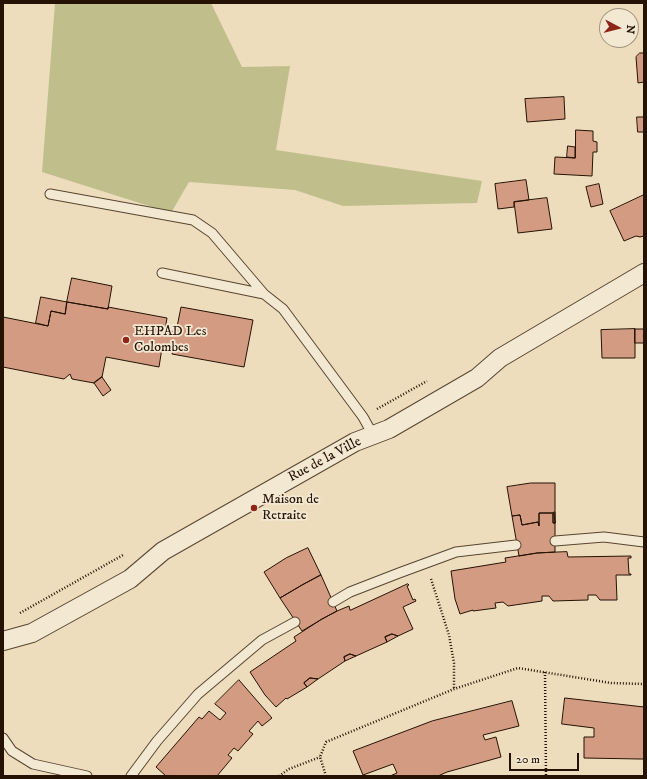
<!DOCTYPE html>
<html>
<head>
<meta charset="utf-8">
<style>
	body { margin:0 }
	#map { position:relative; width:647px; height:779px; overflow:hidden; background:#edddbc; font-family:"IM FELL DW Pica",serif }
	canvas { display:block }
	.frame { position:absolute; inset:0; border:4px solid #251202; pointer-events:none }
	.north { position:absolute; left:599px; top:8px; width:40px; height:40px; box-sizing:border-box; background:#f3e9d3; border:1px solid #a1937f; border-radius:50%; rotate:97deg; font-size:11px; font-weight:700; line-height:16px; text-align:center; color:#251202 }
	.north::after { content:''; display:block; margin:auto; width:14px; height:18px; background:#8f2418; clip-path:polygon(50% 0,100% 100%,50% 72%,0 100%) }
	.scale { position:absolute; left:509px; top:753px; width:70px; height:18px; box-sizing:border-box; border:2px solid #251202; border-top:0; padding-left:5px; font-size:12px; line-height:14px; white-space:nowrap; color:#251202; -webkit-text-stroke:3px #f3e9d3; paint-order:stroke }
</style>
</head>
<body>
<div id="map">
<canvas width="647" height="779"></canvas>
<div class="frame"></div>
<div class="north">N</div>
<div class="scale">20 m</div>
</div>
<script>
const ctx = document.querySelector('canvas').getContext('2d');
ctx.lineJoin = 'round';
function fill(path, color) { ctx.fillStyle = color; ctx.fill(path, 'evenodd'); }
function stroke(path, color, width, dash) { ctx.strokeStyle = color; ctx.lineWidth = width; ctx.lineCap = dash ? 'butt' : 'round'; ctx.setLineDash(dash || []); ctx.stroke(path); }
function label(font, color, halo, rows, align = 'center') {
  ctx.font = font + ' "IM FELL DW Pica",serif'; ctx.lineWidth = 3.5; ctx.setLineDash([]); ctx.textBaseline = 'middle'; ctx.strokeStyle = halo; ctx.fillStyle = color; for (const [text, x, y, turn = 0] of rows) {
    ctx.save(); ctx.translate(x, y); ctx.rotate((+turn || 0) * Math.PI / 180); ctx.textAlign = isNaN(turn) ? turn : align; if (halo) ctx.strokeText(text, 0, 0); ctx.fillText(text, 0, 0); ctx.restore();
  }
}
fill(new Path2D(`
	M55,3h156l31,64 48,-1 -14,84 206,31 -5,22 -134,3 -48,-16 -106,-8 -18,31 -129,-41z`), '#c0bf8c');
const building = new Path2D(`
	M640,53h4v29l-6,1 -2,-26z
	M564,97l1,22 -38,3 -2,-23z
	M637,117h7v15h-6z
	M576,130l17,1v10l4,1v10h-4l-1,24 -38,-2 1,-17 20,1z
	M568,146l7,1v11l-8,-1z
	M526,180l3,20 -15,2v5l-16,2 -3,-25z
	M599,184l4,20 -12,3 -5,-20z
	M644,195v41l-4,1 -4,-1 -12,5 -14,-30z
	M547,198l5,31 -34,4 -4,-31z
	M72,278l40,8 -4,23 -41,-7z
	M41,297l26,5 -2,12 -14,-3 -3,15 -12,-3z
	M67,302l41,7v-2l59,11 -2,12 11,2 5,-25 72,13 -9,47 -72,-13 1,-4 -11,-2 -3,19 -53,-10 -4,20 -8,6 -22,-4 -2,-5 -6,5 -61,-12v-50l45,9 3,-15 14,3z
	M635,329h9v14h-9z
	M635,329v29h-33l-1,-28z
	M102,377l9,13 -8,6 -9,-13z
	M531,483h24v40h-2v-10h-14v13l-1,-4 -16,3 -2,-10 -8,1 -5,-29z
	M554,512h1v40l-18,1 -18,3 -7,-40 8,-1 2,10 16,-3 1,4v-13h14v10h2z
	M308,548l13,27 -19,10 -22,13 -16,-26 22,-14z
	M567,552l1,5 63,-1v2h-3l1,16h2v1h-15l1,25h-17l-4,-5h-8v5l-35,1 -4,-5h-7v5l-34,5 -5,-4 -8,1 1,5 -23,3v-1l-13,4 -5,-15 -4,-28 55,-9 -1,-4 32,-5z
	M321,575l16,36 -15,8 -20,12 -22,-33 22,-13z
	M408,584l1,1 -2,1 6,14 2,-1 1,2 -13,6 10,22 -15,7 -6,-2 -7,3 2,5 -31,14 -6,-2 -6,3 1,4 -27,18 -8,-1 -6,5 3,4 -20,12 -1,-1 -10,9 -11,-12 -15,-23 46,-31 -2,-4 28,-18 15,-8 12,-5 1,4z
	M392,634l6,2 -11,6 -2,-5z
	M350,654l6,2 -11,5 -1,-4z
	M310,678l8,1 -11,8 -3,-4z
	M239,680l33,38 -10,8 -4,-5 -9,10 4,3 -15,17 -4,-3 -6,7 4,3 -15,18h-51l-10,-9 43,-50 3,2 7,-8 11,9 6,-7 -11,-9z
	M565,698l79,9v52h-4l-56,-1v-21h10v-9l-32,-4z
	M512,701l7,25 -36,9 2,5 11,-3 5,20 -54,15 -9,4h-48l7,-3 -4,-9 -30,11 -10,-24 79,-30z`);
fill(building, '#d49b83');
stroke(building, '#251202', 1);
const lane = new Path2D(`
	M50,194l143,26 19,13 52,61
	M162,273l102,21 19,15 80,108 10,18
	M555,541l49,-4 40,5
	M333,602l17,-10 49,-19 57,-21 60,-7
	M3,738l9,13 21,13 54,12
	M131,776l26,-35 41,-47 64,-54 33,-18`);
const street = new Path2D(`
	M3,641l29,-8 98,-54 33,-28 192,-109 34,-13 88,-51 23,-20 144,-85`);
stroke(lane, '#574530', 11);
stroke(street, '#574530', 20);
stroke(new Path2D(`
	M377,409l50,-28
	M431,579l18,56 5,28v26
	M20,613l103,-58
	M545,672l1,104
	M279,776l10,-7 31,-12
	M326,776l-6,-19 6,-15 128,-53 64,-21 93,15 33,1`), '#251202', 2.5, [1, 2]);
stroke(lane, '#f3e9d3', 9);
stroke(street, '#f3e9d3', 18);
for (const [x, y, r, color] of [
	[126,340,4,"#8f2418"],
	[254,508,4,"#8f2418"]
]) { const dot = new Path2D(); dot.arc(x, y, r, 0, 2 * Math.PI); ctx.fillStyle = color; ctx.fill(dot); stroke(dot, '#f3e9d3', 1.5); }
label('14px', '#251202', '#f3e9d3', [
	["EHPAD Les",134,332],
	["Colombes",134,348],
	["Maison de",262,500],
	["Retraite",262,516]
], 'left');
label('14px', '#251202', '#f3e9d3', [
	["Rue de la Ville",325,460,-28]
]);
</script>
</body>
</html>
